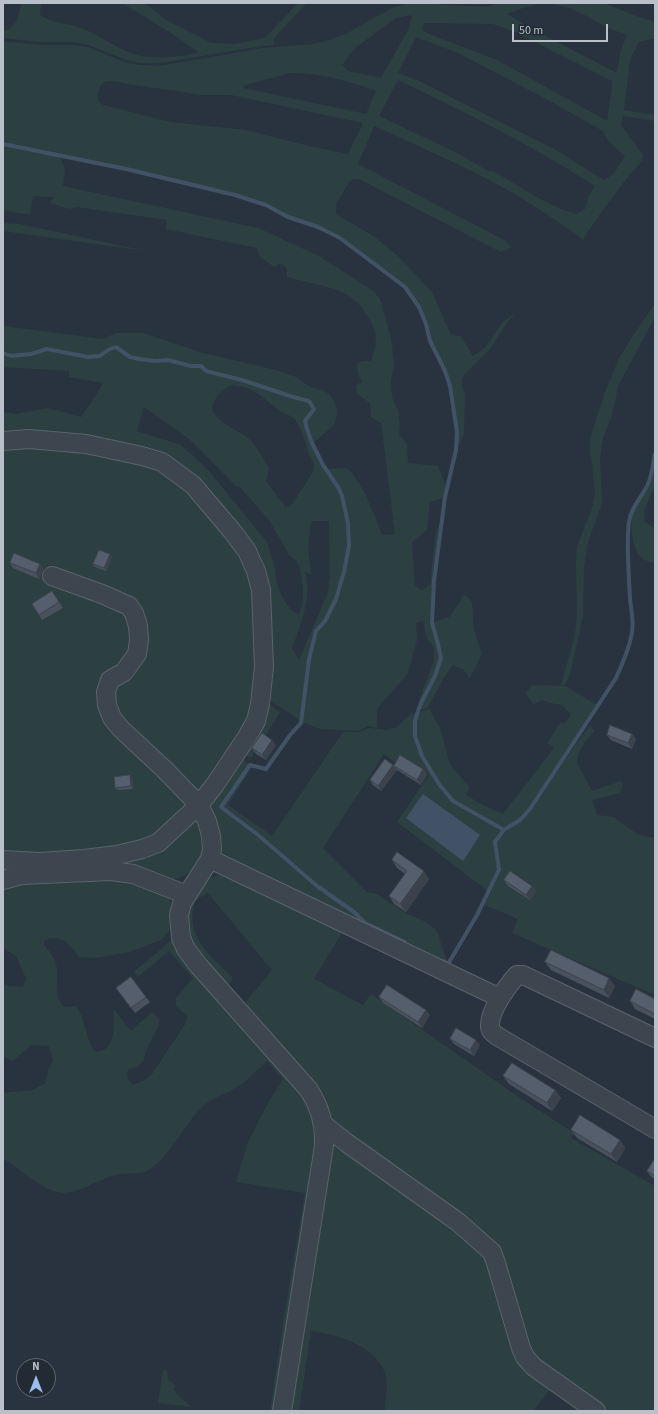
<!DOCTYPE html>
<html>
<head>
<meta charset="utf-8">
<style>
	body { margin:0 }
	#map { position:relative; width:658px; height:1414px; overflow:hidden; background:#29333f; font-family:"Source Sans 3",sans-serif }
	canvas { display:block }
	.frame { position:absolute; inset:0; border:4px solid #bac0c9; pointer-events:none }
	.north { position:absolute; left:16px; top:1358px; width:40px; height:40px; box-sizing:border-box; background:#222a34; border:1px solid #5f6670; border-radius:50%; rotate:0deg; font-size:11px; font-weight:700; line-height:16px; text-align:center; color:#bac0c9 }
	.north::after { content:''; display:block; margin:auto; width:14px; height:18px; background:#9bbded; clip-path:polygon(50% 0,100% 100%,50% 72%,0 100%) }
	.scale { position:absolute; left:512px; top:24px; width:96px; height:18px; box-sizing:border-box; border:2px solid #bac0c9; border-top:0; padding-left:5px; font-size:12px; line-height:14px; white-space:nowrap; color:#bac0c9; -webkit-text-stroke:3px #222a34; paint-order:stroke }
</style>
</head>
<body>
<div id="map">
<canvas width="658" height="1414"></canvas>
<div class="frame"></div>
<div class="north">N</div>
<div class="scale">50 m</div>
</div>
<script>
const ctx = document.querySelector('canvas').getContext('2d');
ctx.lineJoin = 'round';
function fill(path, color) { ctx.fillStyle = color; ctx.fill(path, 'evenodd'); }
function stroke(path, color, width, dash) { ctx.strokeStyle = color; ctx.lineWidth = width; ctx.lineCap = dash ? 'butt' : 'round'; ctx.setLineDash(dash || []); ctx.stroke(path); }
fill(new Path2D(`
	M22,3h19l-1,12c13,9 29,8 44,14 16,7 31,18 47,24 17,7 50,5 67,-1l-30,-21 -46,-28h18l9,3 17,14 45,23 24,1 30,-6 33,-35h9l-34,36 2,6 -13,1 -102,17h-21l-15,-4 -35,-14 -17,-3h-33l-36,-4v-7c14,-2 15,-16 19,-28z
	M426,3l19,2 39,2 19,-4h101l29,12 22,7v16l-16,4 -9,17 -6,51 31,5v6l-32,-5 -2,9 22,30 -1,6 -16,18 -26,35 -17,25c-25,-17 -50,-35 -77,-50 -42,-23 -87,-43 -132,-63l-16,38 146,76 8,7 -11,5 -142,-73h-5l-5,3 -13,22v10l39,23 25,21 17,18 15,16 19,43 10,1 12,20 12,-8 17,-25 14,-11 -10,12 -15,24 -26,26 -3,5v7l3,7 -1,40 -7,17v-18l-6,-46 -6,-16 -14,-29 -4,-17 -8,-18 -13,-20 -66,-49 -22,-11 -29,-10 -22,-11 -32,-11 -109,-26 -123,-25v-102l36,4h33l16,2 36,15 15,3 21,1 103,-18 50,-4 17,-4 16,-6 46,-26 15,-4zM538,4h15l17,4 21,10 17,10 19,7 -7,18 -3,20 -85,-44 -25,-15 13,-5zM412,15l-3,13 -28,50 -33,-7 -6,-6 13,-17 41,-30zM425,23l68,1 20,7 32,16 67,34v7l-5,33 -110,-61 -68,-26 -6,-3 -1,-5zM416,37l42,16 92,48 53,30 6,11 16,14c-5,9 -12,20 -21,24l-50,-31 -135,-68 -21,-8zM290,73c28,-1 60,8 86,18l-10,23 -123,-26 2,-3zM398,80c67,32 135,66 197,106l-7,11 -3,12 -8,5c-28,-7 -58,-28 -84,-43h-5l-35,-20 -74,-35zM113,81l27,5 45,6 13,3h33l132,28 -15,31 -39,-8 -63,-16 -76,-8 -67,-17 -4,-3c-2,-9 -1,-14 5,-20z
	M3,145l56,10 6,14 -2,17 195,42 59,27 52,33 5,4 6,7 11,39 3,25 -3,19 1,15 6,13 2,15 -1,9 8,10 1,19 30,3 9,23 -2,8 -15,5 -3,28 -15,12 3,44 7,4 8,-5 6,-55 4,-4 -6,55 1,5 -4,37 7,21 2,14 -5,18 -18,34 2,-10 15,-39v-14l-7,-8 -4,-18 -7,2 1,17 -9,33 -31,36v19l-9,-2 -10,5 -38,-2 -18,-7 8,-63 7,-27 9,-11 12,-22 8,-27 5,-26 -1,-23 -7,-27 -4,-10 -12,-17 20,-1c18,18 26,44 35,67l13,-1 -14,-111 -10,-6 -1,-14 -13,-9 -1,-8 6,-4c-4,-7 -6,-11 -4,-19l6,-2h7c2,-7 5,-14 5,-21 -1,-19 -16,-38 -32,-47 -18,-8 -39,-11 -57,-16v-9l-7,-5 -6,4 -15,-11 -2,-8 -91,-19 1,-9 -90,-13 -8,2 -19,-6 4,-6 -21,-1 -3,19 -27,-5z
	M3,223l16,1 127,27 -143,-20z
	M655,304v13l-36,67 -8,34 -8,20 -3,21 2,44 -15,42 -3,22 -1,50 -13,57 -5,11h-4l14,-50 2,-19 -1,-56 1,-13 15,-39 3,-13 -3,-32 -2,-11v-14l15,-46 14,-34 17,-27z
	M3,326l100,13 13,-6h28l55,19 77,18 20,7 14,10 12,3 7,4 6,8 2,9 -1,8 -2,6 -20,17 -6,-13 -1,-8 9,-12 -6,-10 -6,-2 -11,-1 -51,-18 -35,-9 -6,-5 -10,1 -23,-7 -13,1 -16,-1 -8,-2 -15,-10 -8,2 -9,7 -11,1 -41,-9 -17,6 -18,2 -9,-5z
	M116,349c14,10 20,12 38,13 5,0 10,-1 15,0 11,3 20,6 31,5l5,5 36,9 51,18 16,3 4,7 -8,12 1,9 6,14 11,22 14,21 4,10 7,26 1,23 -5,26 -8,26 -11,22 -9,11 -8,27 -7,62 -37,-24 -6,-125 -94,-110 -160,-21v-28l14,2 31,-6 33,9 16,-23 6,-11 -34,-6v-6l-66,-4v-12l8,3 20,-2 17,-5 40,8 13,-1 8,-7zM233,385l15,3 13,8 18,14 13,7 4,3 8,17 4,15 6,12 -1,8 -20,31 -7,5 -20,-27 3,-12c-6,-11 -12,-23 -21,-31 -10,-9 -47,-20 -32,-40 5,-6 10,-11 17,-13zM144,407l45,32 48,48 2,-1 31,35 19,34 8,6 4,12 2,17v12l-4,13 -8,-5 -9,-13 -6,-17 -1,-12 -8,-26 -59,-72 -27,-25 -44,-14zM311,521h18l1,58 -3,16 -28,65 -7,-12c9,-24 20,-50 13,-76l6,2 -3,-25z
	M29,441l57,5 56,12 20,6 30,22 39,46 14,19 9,21 6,18 2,77 -3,36 -5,18 -8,15 -33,49 -10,10 -8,-3 -30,-25 -42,-39 -9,-12 -5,-12 -1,-12 4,-10 14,-8 13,-19 3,-15 -1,-14 -4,-14 -7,-9 -27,-11 -50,-18 -1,5 49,18 26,11 5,6 3,13 1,13 -2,13 -12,16 -14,9 -5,13 1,15 5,13 10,13 43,39 24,27 1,9 -2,8 -12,13 -16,13 -15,7 -25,6 -33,4 -45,3 -36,-2v-416z
	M655,463v22l-10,23 -1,13 11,8v34c-4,-1 -9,-2 -12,-4 -12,-9 -14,-38 -8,-50 4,-10 13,-17 16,-27 2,-6 3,-12 4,-19z
	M463,595l6,3 3,4 2,28 8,24 -12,24 -7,-9 -10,-4c-12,13 -16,29 -26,43l-8,2c6,-16 22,-37 22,-53 1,-11 -5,-23 -9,-34l17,-6 11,-15z
	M532,685l33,1 32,19 -68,103 -10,11 -16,10 -49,-29 -14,-17 -17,-28 -6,-20 -1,-14 3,-9 10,-3 11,19 10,36 20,24 -5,6 14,9 24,11 51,-66 -7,-5 14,-21 3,2 7,-9 -9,-10 -12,-2 -8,-3 -9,5 -7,-12z
	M263,700l17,12 -29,46 -11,-7z
	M417,712c-9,24 5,46 17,66 5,8 12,19 20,25 14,10 33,19 48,27l-8,12 3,28 -9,21 -91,-69 32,-47 -28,-18 -4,7 -13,-10 -61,94 44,44 10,2 30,20 19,8 9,7 3,5 9,28 -81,-40 -11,-11 -38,-26 -58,-50 -37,-28 29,-40h1l-24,38 44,31 71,-104h15l11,-4 18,2 10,-3 14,-13z
	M590,725l4,6 -11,14 -5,10 -1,8 15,28 29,-10 2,5 -3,7 -28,7 5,15 17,2 6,5 19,13 16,3v157l-143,-62 6,-14 -33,-14 16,-34 -4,-29 9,-10 15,-11 11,-11 34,-52z
	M237,756l12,8 -30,44 38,29 59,51 38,25 10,11 85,41 1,-1 47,22 -2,5 -272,-134 -4,-6 -14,-47z
	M198,809c3,7 8,17 8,24 0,3 -1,7 -2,10 -4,20 -12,33 -33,37l-168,-4v-13l115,-6z
	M111,874l55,19c8,11 5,24 4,37l-9,10 -32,12 -34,6 -16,-1c-7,-12 -20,-25 -35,-16v4c6,7 12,14 13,24 2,14 -5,27 8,38l11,-1c10,13 9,31 18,45 22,4 20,-26 20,-41l17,21 21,-19 7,7 -1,8 -10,19 -5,15 -6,6 -8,2 -2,5 2,7 4,4 12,-5 7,-6 34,-51 1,-7 -11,-10v-8l17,-20 -24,-27 -31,26 -4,-5 38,-32 3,9 66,75 71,78 8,17 -43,292h-7l15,-101 20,-117 -69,-11 12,-40 20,-39 15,-24 -16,-18c-10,9 -18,19 -30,26 -12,8 -26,10 -36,21 -18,18 -30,47 -51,61 -10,7 -26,3 -38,7 -15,4 -39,21 -55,16 -21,-6 -35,-23 -54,-33v-66l29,-3 13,-6 3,-14 5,-9 -4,-15 -18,-1 -18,16 -10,-5v-72l7,2 13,1 3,-9 -10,-22 -13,-8v-65z
	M220,874h8l116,55 -30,50 49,26 8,-11 149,104 54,35 -3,5 84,48v225h-50l-40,-28 -32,-25 -32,-100 -165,-131c-8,-16 -14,-32 -25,-46 -20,-27 -44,-52 -67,-77l28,-34 -64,-77c-3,2 -8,4 -11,6 -3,3 -4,8 -4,12 -5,29 22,49 40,67l-5,9 -34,-38 -6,-10 -2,-34 19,-24z
	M332,1137l154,114 30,96 36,40 -18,23 1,1h-150c0,-11 3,-24 1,-34 -6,-30 -49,-43 -75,-46l-12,80h-11z
	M163,1370l4,1 1,9 4,2 3,4 -2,3c4,6 14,14 19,18l-34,-4z`), '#2c4041');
fill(new Path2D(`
	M423,794l57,41 -17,26 -57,-43z`), '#415266');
stroke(new Path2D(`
	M3,144l123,25 109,26 31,10 22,12 30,10 22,11 65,49 14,20 7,17 4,17 15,30 5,15 7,46 -1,18 -11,47 -11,84 -2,42 6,21 3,14 -6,18 -13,25 -4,10 -3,10v15l7,20 17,28 14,17 51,29 16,-10 10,-11 86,-131c6,-14 14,-30 16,-46 2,-12 -1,-22 -2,-33 -1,-23 -4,-55 -1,-77 2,-15 13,-25 19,-38 4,-9 5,-21 7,-30
	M3,353l8,3 20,-2 16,-5 41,8 12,-1 8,-6 8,-3 14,10 9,2 16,2 13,-1 23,6h10l5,5 36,9 51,17 16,4 5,8 -9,12 2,8 5,14 11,22 15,22 4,9 6,27 1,23 -5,26 -8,27 -11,22 -9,10 -7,28 -8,64 -11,12 -24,34 -16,-4 -29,42 37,28 59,51 37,26 11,11 40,19
	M443,961l5,3 29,-49 22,-45 -4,-28 9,-12`), '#415266', 4);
const minor = new Path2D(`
	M3,441l26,-2 23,2 34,3 56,12 20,6 31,23 39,46 15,20 9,20 5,19 3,77 -4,37 -4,17 -9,16 -33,49 -15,19 -41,38 -16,6 -25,6 -33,4 -45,3 -36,-2
	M52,576l50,18 27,12 5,7 4,13 1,14 -2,14 -13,18 -14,8 -4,12 1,13 5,13 9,11 43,40 35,36 8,16 4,15 1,13 -2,10 -23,36 -5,8 -3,12 2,23 5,11 12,16 111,125c11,18 16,34 15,56l-42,265
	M210,859l290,139
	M3,880l18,-5 90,-4 22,3 54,21
	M655,1038l-132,-63h-6c-9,10 -28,36 -27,51 0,5 3,7 7,10l158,93
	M323,1124l24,19 111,79 34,30 4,11 25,85 4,9 9,10 62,44`);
stroke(minor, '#5b636c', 20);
stroke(minor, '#3d454f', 18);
fill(new Path2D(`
	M112,557l-6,14 -11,-4 -2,-3z
	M10,563l30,1 3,5 -4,10 -26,-11z
	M52,591l11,17 -21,12 -3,-5z
	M632,734l4,5 -4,10 -21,-9 -4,-5z
	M276,745l-10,15 -10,-6 -4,-6z
	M394,765l29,4 4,6 -6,10 -24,-15 -16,21 -8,-6 -3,-5z
	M130,775l2,3 1,11 -16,1 -2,-2z
	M392,860l37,19 -23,33 -12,-8 -5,-8 16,-22 -8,-6z
	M504,880l32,11 -6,9 -22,-14z
	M545,962l70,24 -6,12 -58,-28z
	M116,988l30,9 4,5 -15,11z
	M379,997l47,13 4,5 -8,13 -39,-25z
	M655,999v20l-20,-10 -5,-8z
	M450,1039l30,6 -6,11 -20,-12z
	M503,1076l52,14 6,8 -9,13 -43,-27z
	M571,1130l49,10 5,8 -8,14 -40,-24z
	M655,1161v18l-4,-2 -4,-6z`), '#49515d');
fill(new Path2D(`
	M110,554l2,3 -6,14 -2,-3z
	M40,564l3,5 -4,10 -3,-6z
	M632,734l4,5 -4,10 -4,-6z
	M272,740l4,5 -10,15 -4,-5z
	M393,765l4,5 -16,21 -3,-5z
	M423,769l4,6 -6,10 -4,-5z
	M130,775l2,3 1,11 -2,-3z
	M424,871l5,8 -23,33 -6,-8z
	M532,886l4,5 -6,9 -4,-5z
	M609,978l6,8 -6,12 -5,-8z
	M426,1010l4,5 -8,13 -4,-6z
	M476,1040l4,5 -6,11 -4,-6z
	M555,1090l6,8 -9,13 -5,-8z
	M620,1140l5,8 -8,14 -6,-8z`), '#3c424c');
const building = new Path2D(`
	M99,550l11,4 -6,14 -11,-4z
	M14,553l26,11 -4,9 -26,-10z
	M52,591l7,11 -20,13 -7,-11z
	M610,725l22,9 -4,9 -21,-8z
	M262,733l10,7 -10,15 -10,-7z
	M400,755l23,14 -6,11 -23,-14z
	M385,759l8,6 -15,21 -8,-6z
	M130,775l1,11 -16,2 -1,-11z
	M397,852l27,19 -24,33 -11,-8 18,-25 -15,-11z
	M510,871l22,15 -6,9 -22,-15z
	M551,950l58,28 -5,12 -59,-28z
	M131,977l15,20 -15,11 -15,-20z
	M387,985l39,25 -8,12 -39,-25z
	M636,989l19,10v15l-25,-13z
	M456,1028l20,12 -6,10 -20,-11z
	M512,1063l43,27 -8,13 -44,-27z
	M580,1115l40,25 -9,14 -40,-24z
	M654,1160l1,1v15l-8,-5z`);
fill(building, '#555e6c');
stroke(building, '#3c424c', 1);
</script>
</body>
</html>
